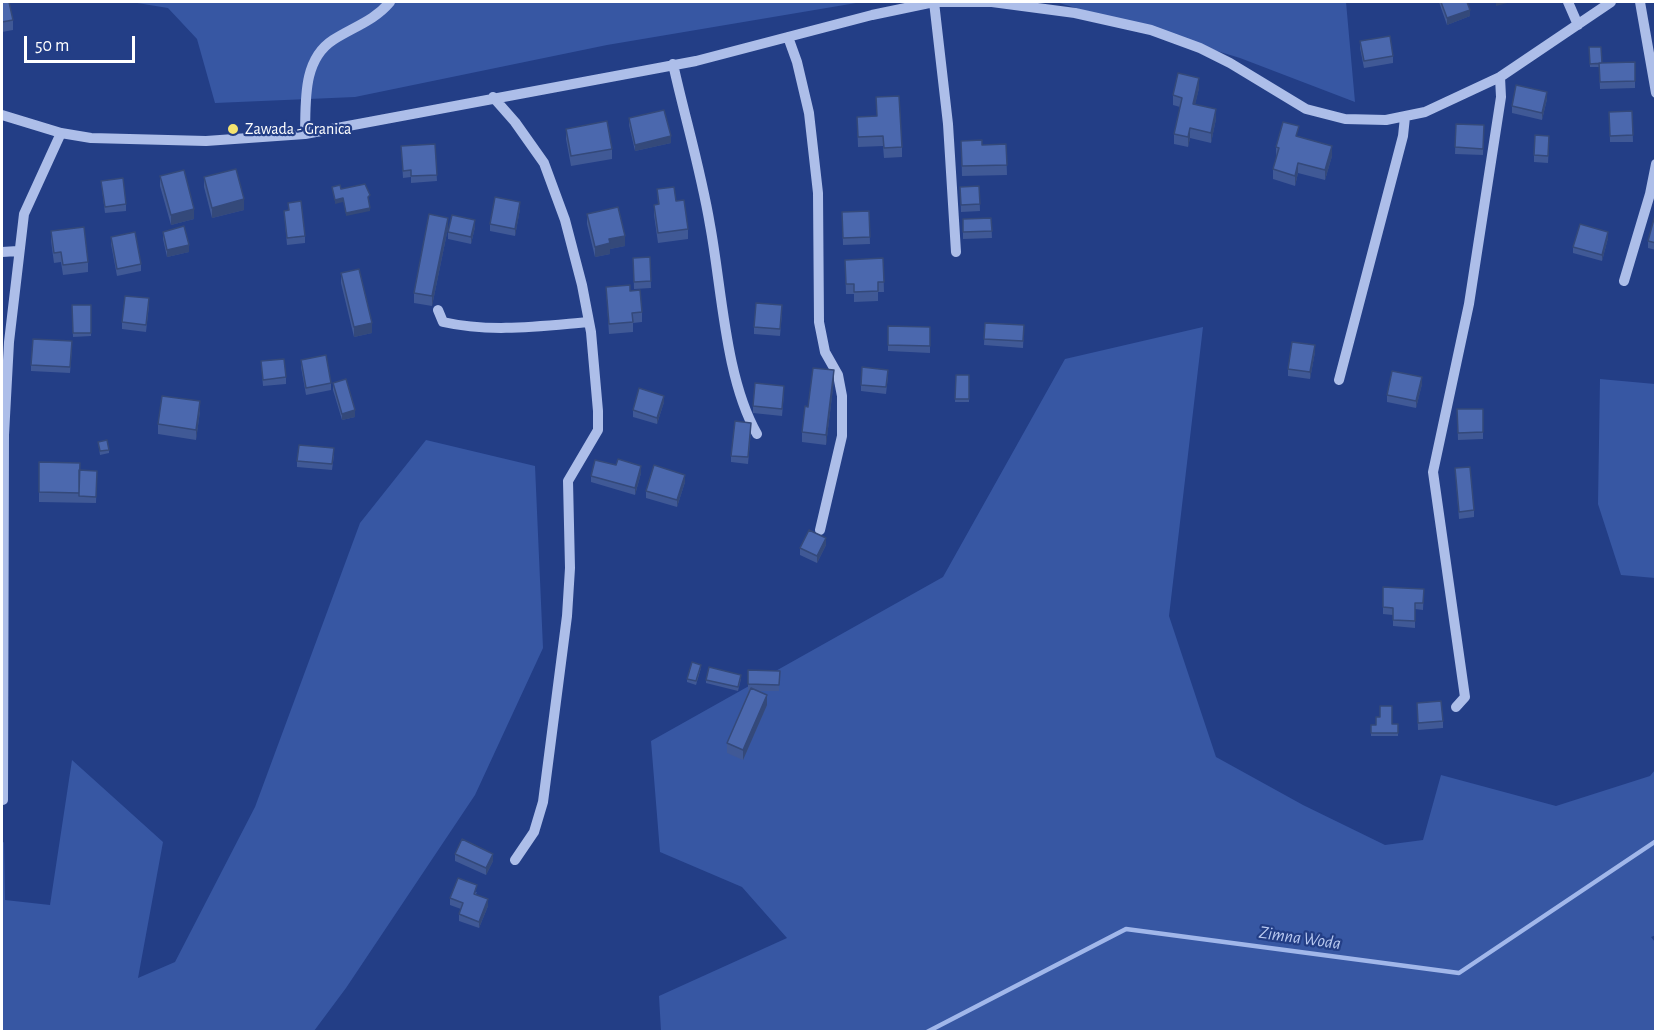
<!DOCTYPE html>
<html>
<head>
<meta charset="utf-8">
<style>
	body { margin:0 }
	#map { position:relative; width:1657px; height:1033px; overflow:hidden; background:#233e86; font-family:"Alegreya Sans",sans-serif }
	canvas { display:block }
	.frame { position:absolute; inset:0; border:3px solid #fff; pointer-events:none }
	.scale { position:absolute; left:24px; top:36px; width:111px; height:27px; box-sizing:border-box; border:3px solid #fff; border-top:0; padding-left:8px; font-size:18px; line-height:21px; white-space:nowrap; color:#fff; -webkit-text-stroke:4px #233e86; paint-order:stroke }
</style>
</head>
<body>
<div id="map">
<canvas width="1657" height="1033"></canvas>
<div class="frame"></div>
<div class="scale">50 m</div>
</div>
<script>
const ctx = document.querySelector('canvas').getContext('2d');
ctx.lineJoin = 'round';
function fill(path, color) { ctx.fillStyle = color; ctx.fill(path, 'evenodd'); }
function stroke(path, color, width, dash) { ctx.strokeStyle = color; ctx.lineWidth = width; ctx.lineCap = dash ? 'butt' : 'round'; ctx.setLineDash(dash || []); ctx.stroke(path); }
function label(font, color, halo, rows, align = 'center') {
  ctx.font = font + ' "Alegreya Sans",sans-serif'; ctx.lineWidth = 4.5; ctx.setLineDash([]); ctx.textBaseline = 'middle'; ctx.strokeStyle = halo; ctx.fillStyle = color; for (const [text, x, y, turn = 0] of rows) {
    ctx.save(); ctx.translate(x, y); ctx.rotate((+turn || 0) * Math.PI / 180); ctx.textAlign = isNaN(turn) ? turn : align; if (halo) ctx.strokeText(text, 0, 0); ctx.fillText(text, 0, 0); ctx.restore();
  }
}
fill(new Path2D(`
	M131,2h731l-255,43 -252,52 -140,6 -18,-64 -29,-31z
	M1056,2h290l9,100 -115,-44z
	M1203,327l-34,289 47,141 87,48 82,40 38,-5 18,-65 115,31 94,-30 5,-6 1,165 -5,2 4,5v89h-994l-2,-35 128,-58 -45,-51 -82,-35 -9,-111 292,-164 122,-218z
	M1600,379l55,5v194l-34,-3 -23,-71z
	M426,440l109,26 8,182 -68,147 -129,193 -32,43h-312v-188l2,-1 1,58 45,5 22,-145 91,82 -25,136 37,-16 80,-155 105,-284z`), '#3757a3');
stroke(new Path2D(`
	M927,1032l199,-103 333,44 197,-132`), '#a1b7ea', 4.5);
stroke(new Path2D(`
	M934,2l14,122 8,128
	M1568,2l10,23
	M1640,2l16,91
	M788,37l9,25 12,51 9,80 1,129 6,30 13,23 4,21v40l-22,94
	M673,64c12,54 28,107 37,161 12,64 15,153 47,209
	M493,97l22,25 29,41 21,57 17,65 9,47 7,79v19l-30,51 2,87 -3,48 -24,186 -9,30 -19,28
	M2,115l59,18 30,5 115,3 99,-7 391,-73 176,-46 62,-13h58l83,11 76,17 49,18 30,15 76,46 39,10 41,1 39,-8 75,-35 111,-75
	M305,134c1,-31 -3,-74 28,-94 20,-13 41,-19 57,-38
	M2,252l16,-1
	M1624,281l26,-87 6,-30
	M438,310l5,12c48,11 98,4 146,0
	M1339,380l64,-244 2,-19
	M1456,707l9,-10 -32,-225 36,-168 32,-207 -1,-20
	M3,800l1,-365 5,-93 15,-128 37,-81`), '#adbee9', 10);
fill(new Path2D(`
	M2,2l11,18v10l-11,2z
	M1439,2h28l3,14 -23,9z
	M1360,41l33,15v7l-29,5 -4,-20z
	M1589,47l13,16 33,-1v26l-35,1 -1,-22h-9z
	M1199,88l-4,16 21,15 -5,24 -21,-5 -2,9 -14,-3v-10l6,-27 -7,-2v-10z
	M1547,99l-5,21 -30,-7v-7z
	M1632,111l1,31h-23l-1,-30z
	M857,117l45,30v10l-18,1 -1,-12 -25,1z
	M629,118l42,25 -36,8 -6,-26z
	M1456,124l28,1 -1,30 -28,-1z
	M566,129l46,20v10l-41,7 -5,-27z
	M1299,136l33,20 -7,24 -27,-7 -3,13 -22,-7v-10l4,-12h-1v-10z
	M961,141l21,4 24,-1 1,31 -45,1z
	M1549,143l-1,20 -14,-1v-7z
	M435,144l2,37 -26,2v-6l-8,1 -2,-32z
	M160,176l34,43 -23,6 -11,-39z
	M204,177l40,33 -32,8 -8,-31z
	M101,181l25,23v7l-21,2z
	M979,186l1,25 -19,1 -1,-25z
	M657,189l19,12 12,28v10l-30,4 -4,-28v-10l4,-1z
	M288,203l17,33v7l-18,2 -3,-34 4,-1z
	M520,209l-5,27 -25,-5v-7z
	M869,211l1,33 -27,1 -1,-33z
	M587,214l38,32 -15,3v5l-15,3 -8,-33z
	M1656,215v35l-8,-2v-7z
	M991,218l1,20 -29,1v-20z
	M475,227l-4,17 -23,-5v-7z
	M448,228l-16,78 -18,-3v-10z
	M51,231l37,31v10l-25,3 -2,-13 -7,1 -3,-22z
	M163,232l26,20 -22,5 -4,-18z
	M111,237l30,27v7l-24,5 -6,-32z
	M1608,238l-6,23 -29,-8v-6z
	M650,257l1,31 -17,1 -1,-31z
	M883,258l1,34h-6v9l-24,1v-8h-8l-1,-34z
	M341,273l31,60 -18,4 -13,-54z
	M606,287l24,4 12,21v10l-9,1v9l-24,2z
	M72,305h19v31l-18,1z
	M149,305l-3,27 -24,-3v-7z
	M782,312l-2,24 -26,-2v-7z
	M985,323l39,2 -1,23 -39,-3z
	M888,326l42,1v26l-42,-2z
	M72,348l-2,25 -39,-2v-6z
	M1315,352l-5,27 -22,-3v-7z
	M301,360l30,23v7l-25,5 -5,-28z
	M261,361l25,16v7l-23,2z
	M956,375h13v27h-14z
	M888,376l-2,18 -25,-3v-6z
	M834,380l-8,65 -24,-3v-10l6,-25z
	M333,383l22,34 -13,3 -9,-30z
	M1422,384l-6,24 -29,-6v-7z
	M784,393l-2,23 -29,-3v-7z
	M664,402l-7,22 -24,-7v-7z
	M1457,409l26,23v7l-25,1z
	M200,411l-4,29 -38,-6v-10z
	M751,430l-3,34 -17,-2v-6z
	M98,442l11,8v3l-9,2z
	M334,455l-2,15 -35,-3v-6z
	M39,462l41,8 17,1 -1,32 -57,-1z
	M616,465l25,8 -6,22 -44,-13v-6z
	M1455,468l19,42v7l-15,2z
	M685,482l-8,25 -31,-9v-7z
	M826,545l-9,18 -17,-8v-7z
	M1383,587l41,2 -1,21 -8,-1v19l-22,-2v-11l-10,-1z
	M701,668l-5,17 -9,-3v-3z
	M748,670l32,1 -1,20h-21l9,14 -24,55 -16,-7v-10l22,-53h-1z
	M741,679l-3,12 -32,-8v-3z
	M1417,703l26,18v7l-25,2z
	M1398,724v12h-27v-11z
	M455,854l38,7 -7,14 -31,-14z
	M477,892l-1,2 12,12 -9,22 -20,-7v-7l2,-5 -11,-4v-7z`), '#405996');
fill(new Path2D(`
	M1496,2h15l-15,4z
	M1470,10v6l-23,9v-7z
	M1199,78v10l-6,26v-10z
	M1547,92v7l-5,21v-7z
	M1216,109v10l-5,24v-10z
	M1190,128v10l-2,9v-10z
	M671,136v7l-36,8v-6z
	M1332,146v10l-7,24v-10z
	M1298,163v10l-3,13v-10z
	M343,198v4l-8,2v-4z
	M244,199v11l-32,8v-10z
	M520,202v7l-5,27v-7z
	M370,208v3l-24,5v-3z
	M194,209v10l-23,6v-10z
	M448,218v10l-16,78v-10z
	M475,220v7l-4,17v-7z
	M1608,232v6l-6,23v-6z
	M625,236v10l-15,3v5l-15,3v-10l14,-8z
	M189,245v7l-22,5v-7z
	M372,323v10l-18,4v-10z
	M1315,345v7l-5,27v-7z
	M834,370v10l-8,65v-10z
	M1422,377v7l-6,24v-7z
	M664,396v6l-7,22v-6z
	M200,401v10l-4,29v-10z
	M355,410v7l-13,3v-6z
	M641,466v7l-6,22v-7z
	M685,475v7l-8,25v-7z
	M826,538v7l-9,18v-7z
	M767,695v10l-24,55v-10z
	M493,854v7l-7,14v-7z
	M488,899v7l-9,22v-6z`), '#34497a');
const building = new Path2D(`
	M2,2h7l4,18 -11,2z
	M1441,2h26l3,8 -23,8z
	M1390,36l3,20 -29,5 -4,-20z
	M1589,47h12l1,16 -12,1z
	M1635,62v19l-35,1 -1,-19z
	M1178,73l21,5 -6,26 23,5 -5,24 -21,-5 -2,9 -14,-3 8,-36 -9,-3z
	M1516,85l31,7 -5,21 -30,-7z
	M899,96l3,51 -18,1 -1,-12 -25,1 -1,-20 20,-1 -1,-19z
	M664,110l7,26 -36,9 -6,-27z
	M1632,111l1,24 -23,1 -1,-24z
	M607,121l5,28 -41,7 -5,-27z
	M1283,122l16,4 -3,10 36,10 -7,24 -27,-7 -3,13 -22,-7 6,-21 -3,-1z
	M1456,124l28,1 -1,24 -28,-2z
	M1535,135l14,1 -1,20 -14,-1z
	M982,140v5l24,-1 1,21 -45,1 -1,-25z
	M435,144l2,31 -26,1v-6l-8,1 -2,-25z
	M236,169l8,30 -32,9 -8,-31z
	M184,170l10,39 -23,6 -11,-39z
	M123,178l3,26 -21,3 -4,-26z
	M365,184l5,11 -2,2 2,11 -24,5 -3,-15 -8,2 -3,-13 8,-2 1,4z
	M979,186l1,18 -19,1 -1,-18z
	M674,187l2,14 8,-1 4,29 -30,4 -4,-28 5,-1 -2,-15z
	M495,197l25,5 -5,27 -25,-5z
	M301,201l4,35 -18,2 -3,-27 5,-1 -1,-7z
	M618,207l7,29 -16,3 1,4 -15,4 -8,-33z
	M869,211l1,26 -27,1 -1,-26z
	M429,214l19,4 -16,78 -18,-3z
	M452,215l23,5 -4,17 -23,-5z
	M1655,215h1v28l-8,-2z
	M991,218l1,13 -29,1v-13z
	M1580,224l28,8 -6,23 -29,-8z
	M184,226l5,19 -22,5 -4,-18z
	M84,227l4,35 -25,3 -2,-13 -7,1 -3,-22z
	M135,232l6,32 -24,5 -6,-32z
	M650,257l1,24 -17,1 -1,-24z
	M883,258l1,24h-6v9l-24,1v-8h-8l-1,-24z
	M359,269l13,54 -18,4 -13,-54z
	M630,285v6l10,-1 2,22 -10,1 1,9 -24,2 -3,-37z
	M125,296l24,2 -3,27 -24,-3z
	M756,303l26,2 -2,24 -26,-2z
	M72,305h19v28h-18z
	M985,323l39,2 -1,16 -39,-2z
	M888,326l42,1v19l-42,-1z
	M33,339l39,2 -2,26 -39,-2z
	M1292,342l23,3 -5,27 -22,-3z
	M326,355l5,28 -25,5 -5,-28z
	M284,359l2,18 -23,3 -2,-19z
	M862,367l26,3 -2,17 -25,-2z
	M813,368l21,2 -8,65 -24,-3 3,-26 3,1z
	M1392,371l30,6 -6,24 -29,-6z
	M956,375h13v24h-14z
	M346,379l9,31 -13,4 -9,-31z
	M755,383l29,3 -2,23 -29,-3z
	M639,388l25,8 -7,22 -24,-8z
	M162,396l38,5 -4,29 -38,-6z
	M1457,409h26v23l-25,1z
	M735,421l16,2 -3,34 -17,-1z
	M107,440l2,10 -9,1 -2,-9z
	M299,445l35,3 -2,16 -35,-3z
	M618,459l23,7 -6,22 -44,-12 4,-16 21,5z
	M39,462l41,1 -1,30 -40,-1z
	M654,465l31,10 -8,25 -31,-9z
	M1470,467l4,43 -15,2 -4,-44z
	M79,470l18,1 -1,26 -17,-1z
	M809,530l17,8 -9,18 -17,-8z
	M1383,587l41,2 -1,14h-8v18l-22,-1v-12l-10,-1z
	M692,662l9,3 -5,16 -9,-2z
	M709,667l32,8 -3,12 -32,-7z
	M748,670l32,1 -1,14 -31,-1z
	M751,688l16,7 -24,55 -16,-7z
	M1441,701l2,20 -25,2 -1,-20z
	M1380,706h12v18h6v9h-27v-8h5v-8h4z
	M462,839l31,15 -7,14 -31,-14z
	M458,878l19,7 -3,9 14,5 -9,23 -20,-8 4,-11 -13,-5z`);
fill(building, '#4b68ae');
stroke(building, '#34497a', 1.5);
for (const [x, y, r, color] of [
	[233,129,6,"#f4e370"]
]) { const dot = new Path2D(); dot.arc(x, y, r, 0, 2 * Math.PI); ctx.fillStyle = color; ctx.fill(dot); stroke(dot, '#233e86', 2); }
label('16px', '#fff', '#233e86', [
	["Zawada - Granica",245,129]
], 'left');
label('italic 18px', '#b9c9f0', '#233e86', [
	["Zimna Woda",1300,938,8]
]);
</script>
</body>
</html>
